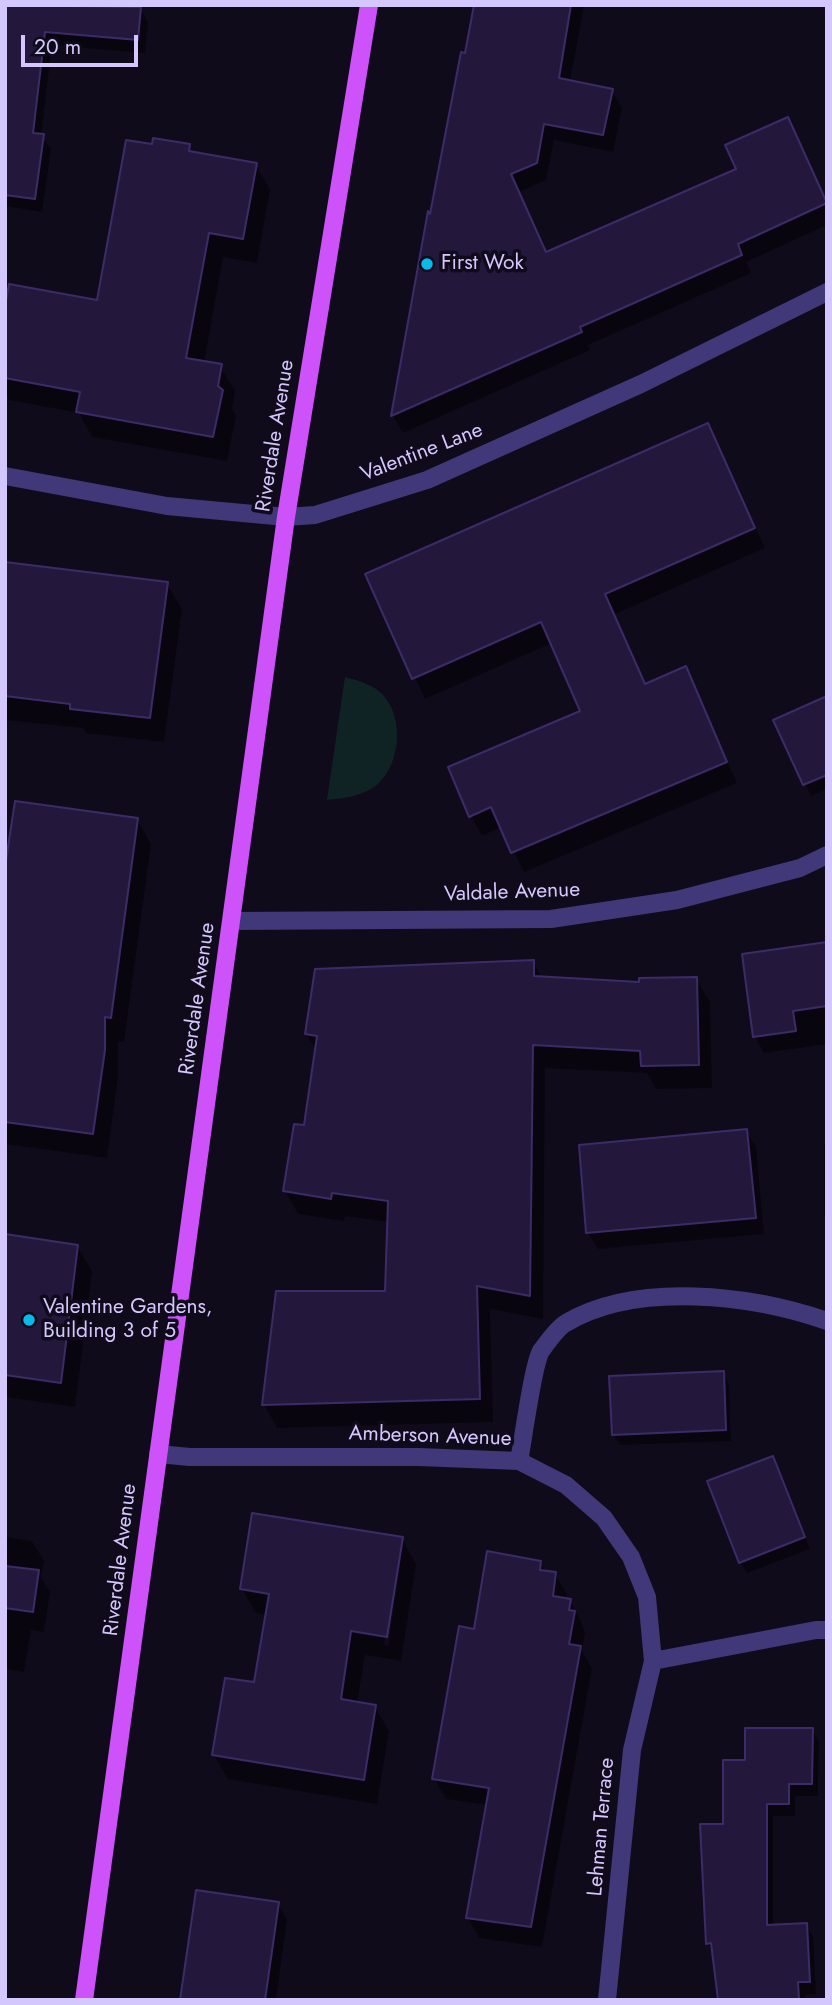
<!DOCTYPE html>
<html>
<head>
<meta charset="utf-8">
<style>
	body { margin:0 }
	#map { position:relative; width:832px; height:2005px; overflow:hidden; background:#100b1b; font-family:Jost,sans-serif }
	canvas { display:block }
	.frame { position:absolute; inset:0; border:7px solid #d3c7fd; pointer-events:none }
	.scale { position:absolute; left:21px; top:35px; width:117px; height:32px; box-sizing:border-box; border:4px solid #d3c7fd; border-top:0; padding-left:9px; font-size:21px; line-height:24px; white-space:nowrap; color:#d3c7fd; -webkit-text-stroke:5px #100b1b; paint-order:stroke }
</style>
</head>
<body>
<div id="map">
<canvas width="832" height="2005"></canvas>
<div class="frame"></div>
<div class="scale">20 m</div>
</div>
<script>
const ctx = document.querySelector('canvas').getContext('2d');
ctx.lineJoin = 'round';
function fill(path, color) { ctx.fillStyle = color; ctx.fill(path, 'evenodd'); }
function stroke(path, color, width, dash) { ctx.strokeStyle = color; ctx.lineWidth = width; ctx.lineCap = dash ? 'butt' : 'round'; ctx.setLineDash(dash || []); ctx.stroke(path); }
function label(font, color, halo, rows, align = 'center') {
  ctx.font = font + ' Jost,sans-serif'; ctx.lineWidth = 7; ctx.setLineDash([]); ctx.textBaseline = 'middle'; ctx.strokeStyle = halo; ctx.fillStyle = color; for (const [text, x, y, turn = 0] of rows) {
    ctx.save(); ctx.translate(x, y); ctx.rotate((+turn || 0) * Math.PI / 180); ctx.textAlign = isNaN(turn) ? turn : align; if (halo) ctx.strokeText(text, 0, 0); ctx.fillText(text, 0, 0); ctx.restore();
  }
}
fill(new Path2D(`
	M345,677c14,4 30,8 39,19 20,24 16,66 -5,87 -14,13 -34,15 -52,17z`), '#0f2325');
fill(new Path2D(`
	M5,5l135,4 8,13 -3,31 -93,-8 -11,91 10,13 -9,63 -37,-6z
	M474,5h110l-14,77 41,8 11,18 -9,44 -59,-12 -8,40 -27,12 28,62 191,-84 49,-51 40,81v25l-81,37 5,11 -163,72 2,5 -187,83 -10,-17 36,-200 1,3z
	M154,146h35l4,8 63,11 14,25 -13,73 -34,-6 -19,106 16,3 15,25 -3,18 4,7 -9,45 -135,-24 -13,-24 -70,-13 -4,-6v-111l93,19z
	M708,425l57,123 -150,66 31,71 39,-16 52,114 -213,89 -22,-45 -20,9 -11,-20 111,-104 -30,-69 -127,56 -57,-124z
	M5,562l162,22 15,25 -18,133 -78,-9 -3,-5 -78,-8z
	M827,698v91l-16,7 -35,-75z
	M137,819l14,25 -27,198 -6,-1v35l-11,82 -102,-14v-263z
	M827,943v101l-63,9 -9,-16 -11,-82z
	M533,962l9,16 98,6 56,-5 14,23 2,86 -56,1 -9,-16 -102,-5 -2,251 -53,-10 3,113 -216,6 -13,-24 123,-112 2,-70 -44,-6 -1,5 -46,-7 -13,-23 20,-63 12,-76 -11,-18z
	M746,1131l10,16 8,87 -166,15 -10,-16z
	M824,1144h3v76l-3,-5z
	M5,1236l72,10 15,25 -17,136 -70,-10z
	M723,1373l6,11 2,57 -111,4 -7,-11z
	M772,1458l38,91 -63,24 -7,-11z
	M5,1537l27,4 12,20 -3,16 9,15 -6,40 -13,-2 -7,42 -19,-3z
	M402,1539l14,25 -15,97 -36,-6 -8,49 18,3 14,24 -12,73 -149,-25 -14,-24 42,-71 11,-69 -11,-2 -14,-24zM398,1558h3l-13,88 -4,-1z
	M540,1563l6,9 9,2 12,20 -1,6 4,1 11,20 4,12 -3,18 10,17 -50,279 -63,-9 -11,-20 20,-113 -42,-6 -12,-21 41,-147z
	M812,1729l7,13 -1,54h-23v20h-22v110l33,-1 7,12 3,57 -11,1v5h-85l-7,-48 -5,-9 16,-117 23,-64z
	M278,1904l9,16 -11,80h-94z`), '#0007');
const building = new Path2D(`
	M5,5l136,2 -3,33 -93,-8 -12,101 11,1 -9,65 -30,-4z
	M474,5h97l-12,73 54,11 -10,46 -59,-11 -7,39 -26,11 35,78 190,-83 -11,-24 63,-28 39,86 -89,41 4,11 -162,72 2,5 -191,84 37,-205 2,3 31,-162 4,1z
	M153,138l37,6 -1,7 68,12 -14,76 -34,-6 -23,125 36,6 -4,22 5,4 -10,47 -137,-25 4,-20 -75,-14v-72l4,-22 88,16 29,-160 26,4z
	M708,423l47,105 -150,66 40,90 41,-18 41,96 -216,91 -20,-46 -22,10 -21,-50 132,-56 -39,-89 -129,57 -47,-105z
	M5,562l163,20 -18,136 -80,-9v-5l-65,-8z
	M827,696v79l-24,10 -30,-65z
	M15,801l123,17 -27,200 -6,-1v33l-12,84 -88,-12v-255z
	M827,942v64l-34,5 3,20 -43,6 -11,-83z
	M534,960v16l105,6v-4l58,-1 2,88 -58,1 -1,-15 -107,-6 -3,251 -53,-10 3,113 -218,6 14,-114h109l3,-90 -56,-8 -1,6 -48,-8 11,-67 10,1 13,-89 -12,-2 10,-65z
	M747,1129l9,89 -170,15 -7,-88z
	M5,1234l73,11 -17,138 -56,-8z
	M724,1371l2,59 -114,5 -3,-59z
	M773,1456l32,81 -66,26 -32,-82z
	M252,1513l151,24 -16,100 -36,-6 -10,68 35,6 -12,75 -152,-25 13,-77 29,4 15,-88 -29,-5z
	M487,1551l54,10 -1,9 16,2 -3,24 18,3 -2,11 6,1 -6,33 12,2 -50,281 -65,-9 23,-130 -57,-9 27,-153 15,3z
	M5,1566l34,4 -6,42 -28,-4z
	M745,1728h68l-1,56h-23v20h-22v121l40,-2 3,59h-12l1,18h-81l-7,-57 -5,1 -6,-120h23v-64h22z
	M196,1890l83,12 -14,98h-85z`);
fill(building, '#23183c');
stroke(building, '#3d2b67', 2);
stroke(new Path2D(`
	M5,476l162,30 119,11 29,-2 112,-35 214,-96 186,-92
	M232,921l319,-2 126,-19 123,-32 27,-13
	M158,1454l32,3h229l100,4 47,24 38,33 27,39 16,40 6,64 -21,89 -25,250
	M519,1461c4,-20 14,-97 22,-110 6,-8 16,-23 25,-28 71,-42 186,-28 261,-2
	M653,1661l163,-31h11`), '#413879', 18);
stroke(new Path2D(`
	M84,2000l202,-1483 83,-512`), '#cd52fa', 18);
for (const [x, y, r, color] of [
	[427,264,7,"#07baea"],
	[29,1320,7,"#07baea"]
]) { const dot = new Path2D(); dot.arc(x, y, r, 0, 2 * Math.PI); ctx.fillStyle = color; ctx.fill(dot); stroke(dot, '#100b1b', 2.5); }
label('21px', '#d3c7fd', '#100b1b', [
	["First Wok",441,264],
	["Valentine Gardens,",43,1308],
	["Building 3 of 5",43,1332]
], 'left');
label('21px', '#d3c7fd', '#100b1b', [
	["Riverdale Avenue",276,436,-81],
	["Valentine Lane",422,453,-21],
	["Valdale Avenue",512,893,-2],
	["Riverdale Avenue",198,999,-82],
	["Amberson Avenue",430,1437,2],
	["Riverdale Avenue",121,1560,-83],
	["Lehman Terrace",602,1827,-85]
]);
</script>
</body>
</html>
